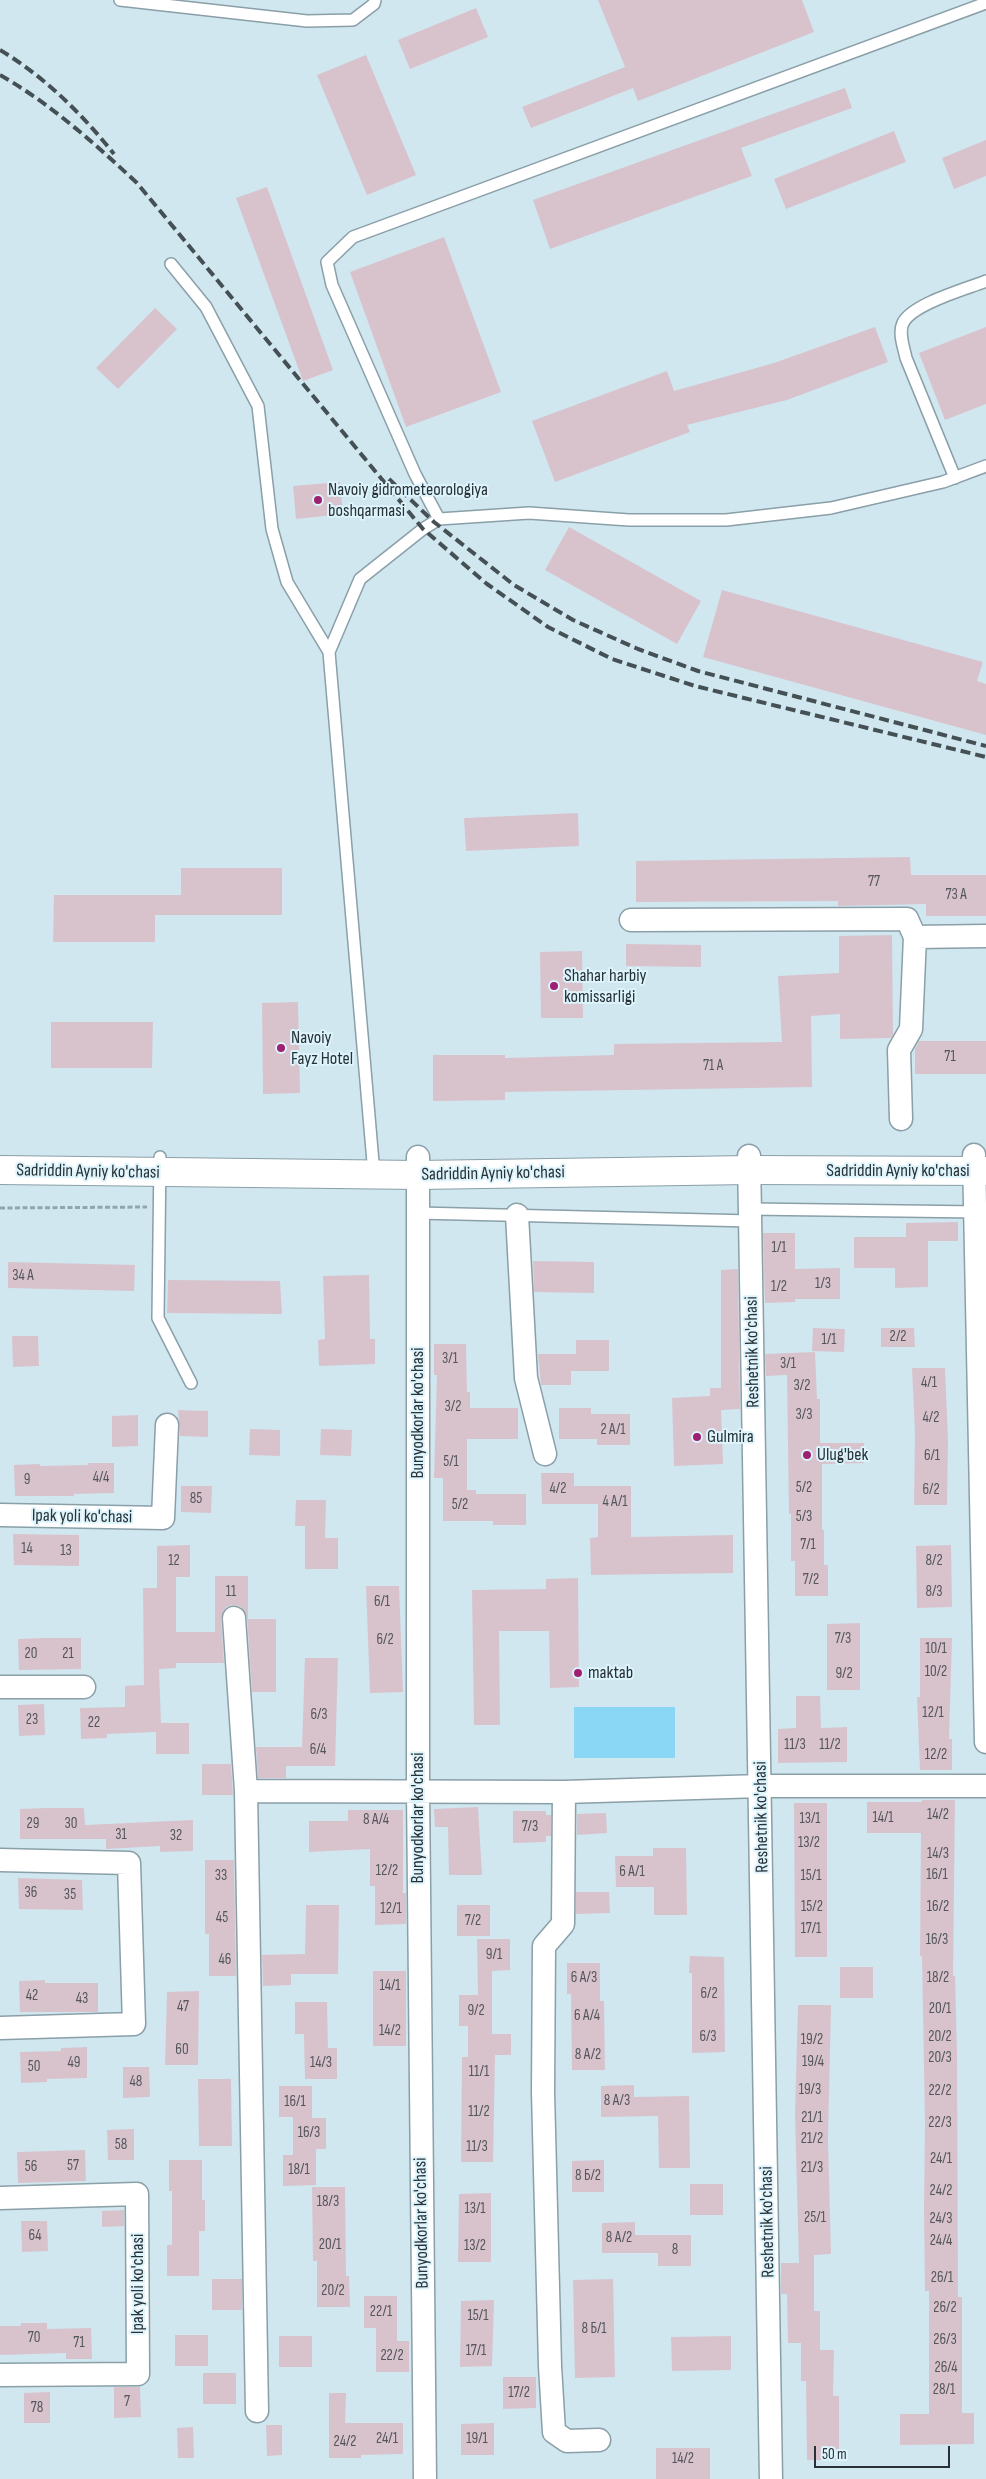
<!DOCTYPE html>
<html>
<head>
<meta charset="utf-8">
<style>
	body { margin:0 }
	#map { position:relative; width:986px; height:2479px; overflow:hidden; background:#d0e7f0; font-family:"Sofia Sans Condensed",sans-serif }
	canvas { display:block }
	.scale { position:absolute; left:814px; top:2446px; width:136px; height:22px; box-sizing:border-box; border:2px solid #283135; border-top:0; padding-left:6px; font-size:15px; line-height:18px; white-space:nowrap; color:#283135; -webkit-text-stroke:4px #ddf4fd; paint-order:stroke }
</style>
</head>
<body>
<div id="map">
<canvas width="986" height="2479"></canvas>
<div class="scale">50 m</div>
</div>
<script>
const ctx = document.querySelector('canvas').getContext('2d');
ctx.lineJoin = 'round';
function fill(path, color) { ctx.fillStyle = color; ctx.fill(path, 'evenodd'); }
function stroke(path, color, width, dash) { ctx.strokeStyle = color; ctx.lineWidth = width; ctx.lineCap = dash ? 'butt' : 'round'; ctx.setLineDash(dash || []); ctx.stroke(path); }
function label(font, color, halo, rows, align = 'center') {
  ctx.font = font + ' "Sofia Sans Condensed",sans-serif'; ctx.lineWidth = 4; ctx.setLineDash([]); ctx.textBaseline = 'middle'; ctx.strokeStyle = halo; ctx.fillStyle = color; for (const [text, x, y, turn = 0] of rows) {
    ctx.save(); ctx.translate(x, y); ctx.rotate((+turn || 0) * Math.PI / 180); ctx.textAlign = isNaN(turn) ? turn : align; if (halo) ctx.strokeText(text, 0, 0); ctx.fillText(text, 0, 0); ctx.restore();
  }
}
fill(new Path2D(`
	M574,1707h101v51h-101z`), '#89d7f5');
fill(new Path2D(`
	M598,0h204l12,32 -176,69 -5,-13 -102,40 -9,-21 103,-40z
	M476,8l12,29 -78,32 -12,-29z
	M366,55l50,120 -49,20 -50,-120z
	M845,88l7,20 -111,40 11,28 -202,73 -17,-49z
	M894,131l12,31 -120,47 -12,-30z
	M986,140v36l-32,13 -12,-31z
	M267,187l66,183 -30,11 -67,-183z
	M444,237l57,155 -95,35 -56,-155z
	M155,308l22,21 -59,60 -22,-21z
	M875,327l13,35 -101,38 -100,25 3,7 -135,50 -23,-61 135,-50 7,20 100,-28z
	M986,327v77l-41,16 -26,-67z
	M340,482l3,32 -47,5 -3,-33z
	M569,527l132,74 -24,43 -132,-74z
	M722,590l261,72 -6,19 9,3v51l-283,-78z
	M578,813l1,33 -113,5 -2,-33z
	M910,857l1,18h75v41h-60v-12l-88,2v-5l-202,1v-41z
	M181,868h101v47h-127v27h-102l1,-47h127z
	M892,935l1,100 -2,3 -51,1v-25l-29,2 1,71 -307,5v8l-72,1v-46h72v3l109,-3v-11l168,-2 -4,-66 61,-3v-37z
	M626,944l75,1v22l-75,-1z
	M582,951l1,67h-42l-1,-66z
	M298,1002l2,91 -37,1 -1,-91z
	M51,1022h102l-1,46h-101z
	M919,1041h67v33h-71v-25z
	M958,1222v19h-30v46l-33,1v-20h-41v-31h52v-14z
	M763,1233h32v36l45,-1v31h-45v3l-30,1z
	M533,1261l61,1v31l-60,-1z
	M8,1262l127,3 -1,26 -126,-3z
	M738,1269l2,140 -19,1 2,54 -49,2 -2,-68 38,-2v-8h11v-118z
	M369,1275l1,64h5v25l-56,2 -1,-26 7,-1 -2,-63z
	M168,1280l112,1 2,33 -115,-1z
	M813,1328l32,1 -1,23 -32,-1z
	M881,1328h33l1,19h-34z
	M12,1336h26l1,30 -26,1z
	M576,1340h33v31h-38v14h-30l-3,-31h38z
	M434,1344h32l1,48h3v16h48v31h-51v51h9v4h50v31h-33v-4h-50v-43h-9l3,-103h-3z
	M815,1352l2,47h3v44h44v20l-42,1v66h2v35h4v31h-33v-35h-4v-47h-2l-2,-139 -21,1 -1,-22z
	M912,1368h33l3,72 -1,65h-33l1,-72z
	M559,1408h32v6h39v31h-33v-6h-38z
	M178,1410l30,1v26l-28,-1z
	M138,1415v31l-26,1v-31z
	M250,1429l30,1v26l-31,-1z
	M321,1429l31,1 -1,26 -31,-1z
	M88,1463h26v30l-40,1v2h-59l-1,-31 26,-1v2l48,-1z
	M541,1473h33v13h57v51l102,-2v38l-142,2 -1,-37 8,-1v-33h-56z
	M181,1486h31l-1,27 -30,-1z
	M296,1500h30l-1,38h13v31h-33v-43h-10z
	M13,1534l66,1v31l-65,-1z
	M190,1545v32h-14v55h39v-56h33v43h28v73h-24l-5,-75 -7,-11 -7,-1 -7,2 -5,11 3,45h-48v5l-17,1 2,54h28v31h-33v-22l-49,2v4l-26,1 -1,-31 45,-1v-21l19,-1 -1,-97h14v-42z
	M951,1545l1,62 -35,1 -1,-62z
	M578,1578l1,109 -29,1 -1,-57h-50l1,94h-26l-2,-135 74,-1v-10z
	M366,1586h33l4,106 -33,1z
	M860,1623v67h-33v-66z
	M44,1638h37v31l-62,1 -1,-31z
	M920,1638h32l-3,101h3v31h-32l-3,-73h3z
	M305,1658h33l-3,108h-49v12h-28l-2,-31h46z
	M796,1696h24l1,32 26,-1v35l-69,1v-34l18,-1z
	M44,1704l1,31 -26,1 -1,-31z
	M202,1764h29l2,31h-31z
	M922,1800h33l-2,176h2l2,77 1,244h4v116h12v31l-74,1v-31h29v-123h-4l-1,-82 1,-86 -3,-167h-2l1,-123h-54v-31h55z
	M794,1803h33v154h-32z
	M478,1807l4,68h-33l-1,-48h-13l-1,-18z
	M46,1808h38l1,17 108,-5v31l-33,1v-6l-54,3v-10h-86v-30z
	M348,1810h55v83h3v31l-31,1v-39h-5v-37l-61,3v-31h39z
	M513,1811h33v4h5v21h-5v6l-33,1z
	M606,1813l1,20 -30,2v-21z
	M653,1848h33l1,67h-33v-28h-38l-1,-31h38z
	M205,1860h29l2,116h-27v-42h-4z
	M18,1878l64,2 1,30 -64,-1z
	M576,1892h33l1,21 -34,1z
	M306,1905h33l-1,69h-47v11l-28,1 -1,-31 43,-1z
	M457,1905h33v31h-33z
	M477,1939h33v31l-18,1v63h19v21h-16l-2,107h-32l1,-105h6v-31h-9v-31h19z
	M690,1956l34,1 1,95 -33,1v-80h-3z
	M567,1963h33v38h4l1,69h-33l-1,-76h-4z
	M840,1967h33v31h-33z
	M373,1971h33v75h-33z
	M45,1980v3h53v29h-78l-1,-31z
	M199,1991l-1,74h-33l2,-73z
	M295,2002h32l1,46h9v31h-32l-1,-45h-9z
	M798,2005h33l-3,134 3,115 -17,1v56h6v39h14l-1,46h6v64h-32l-1,-79h-5v-38h-13l-1,-49h-6v-31h18l-4,-148z
	M87,2047v31l-40,1v3l-26,1 -1,-31 41,-1v-3z
	M123,2067h26l1,30 -27,1z
	M198,2079h33l1,67h-33z
	M634,2085v12l55,-1 1,72h-31l-1,-52 -57,1v-31z
	M279,2086h33v32h14v31h-10v36l-33,1v-31h10v-38h-14z
	M134,2129v31h-26l-1,-30z
	M85,2150l1,31 -68,2 -1,-31z
	M169,2160h33v40h3v31h-6v45h-32v-31h5v-54h-3z
	M604,2160v32h-32v-31z
	M690,2184h33v31h-33z
	M312,2187h33l1,89h3l1,31h-33v-46h-4z
	M491,2193v69h-33l1,-68z
	M124,2210v16l-22,1v-16z
	M21,2221h26l1,30 -26,1z
	M635,2222v13h56v31h-33v-13h-56v-30z
	M212,2279h30v31h-30z
	M613,2279l2,98 -40,1 -2,-98z
	M364,2296h33v45h12v31h-33v-44h-12z
	M494,2300l-2,66 -32,1 1,-66z
	M21,2323h26v6l44,-1 1,31h-26v-6l-66,2v-29h21z
	M175,2335h33v31h-33z
	M279,2336h33v31h-33z
	M731,2336v34l-59,1 -1,-34z
	M203,2373h33v31h-33z
	M503,2377h33v31l-33,1z
	M114,2387h26l1,30 -27,1z
	M50,2392v31h-26v-30z
	M329,2393h17l-1,30h58v31l-42,1v3h-32z
	M494,2423v32h-33v-31z
	M266,2425h16v30l-15,1z
	M193,2427l1,31h-16l-1,-30z
	M656,2448h54v31h-54z`), '#d8c3cd');
const service = new Path2D(`
	M120,0l187,21 46,-1 21,-16 1,-4
	M171,264l35,43 52,99 14,123 15,53 42,70
	M955,478l-49,-120c-2,-10 -8,-25 -3,-35 9,-19 63,-34 83,-42
	M439,519l-24,-45 -83,-189 -5,-23 26,-25 633,-234
	M160,1157l-2,161 33,65
	M374,1174l-45,-522 31,-73 63,-50 16,-10 90,-6 100,7h97l105,-12 112,-26 43,-16
	M750,1209l229,3
	M418,1213l333,8`);
const minor = new Path2D(`
	M631,920l276,-1 8,18 -4,92 -12,21 2,69
	M915,937l71,-1
	M974,1155l12,587
	M749,1156l22,1323
	M418,1157v634l7,688
	M517,1215l9,163 19,76
	M0,1515l163,3 4,-93
	M234,1618l12,173 11,620
	M0,1687h84
	M246,1791l318,1 197,-6h225
	M564,1792l-1,132 -19,22 -1,146 7,274 4,66 13,9 32,-1
	M0,1860l129,3 5,161 -134,4
	M0,2198l137,-4 1,180 -138,1`);
const secondary = new Path2D(`
	M0,1170l418,5 332,-5 236,1`);
stroke(service, '#8a9fa8', 14);
stroke(minor, '#8a9fa8', 25);
stroke(secondary, '#8a9fa8', 30);
stroke(new Path2D(`
	M0,1208l147,-1`), '#93a5ac', 3, [5, 2.5]);
stroke(service, '#fff', 11);
stroke(minor, '#fff', 22);
stroke(secondary, '#fff', 28);
stroke(new Path2D(`
	M0,50c45,27 81,63 114,104
	M0,75c51,29 94,68 137,108l286,346 64,55 61,43 64,32 83,27 291,71
	M389,479l45,43 80,63 59,35 65,29 60,22 288,75`), '#455055', 4, [10, 5]);
for (const [x, y, r, color] of [
	[318,500,5,"#9f1f71"],
	[554,986,5,"#9f1f71"],
	[281,1048,5,"#9f1f71"],
	[697,1437,5,"#9f1f71"],
	[807,1455,5,"#9f1f71"],
	[578,1673,5,"#9f1f71"]
]) { const dot = new Path2D(); dot.arc(x, y, r, 0, 2 * Math.PI); ctx.fillStyle = color; ctx.fill(dot); stroke(dot, '#ddf4fd', 2); }
label('15px', '#54565b', null, [
	["77",874,882],
	["73 А",956,895],
	["71",950,1057],
	["71 А",713,1066],
	["1/1",779,1248],
	["34 А",23,1276],
	["1/3",823,1284],
	["1/2",779,1287],
	["2/2",898,1337],
	["1/1",829,1340],
	["3/1",450,1359],
	["3/1",788,1364],
	["4/1",929,1383],
	["3/2",802,1386],
	["3/2",453,1407],
	["3/3",804,1415],
	["4/2",931,1418],
	["2 А/1",613,1430],
	["6/1",932,1456],
	["5/1",451,1462],
	["4/4",101,1478],
	["9",27,1480],
	["5/2",804,1488],
	["4/2",558,1489],
	["6/2",931,1490],
	["85",196,1499],
	["4 А/1",615,1502],
	["5/2",460,1505],
	["5/3",804,1517],
	["7/1",808,1545],
	["14",27,1549],
	["13",66,1551],
	["12",174,1561],
	["8/2",934,1561],
	["7/2",811,1580],
	["11",231,1592],
	["8/3",934,1592],
	["6/1",382,1602],
	["7/3",843,1639],
	["6/2",385,1640],
	["10/1",936,1649],
	["20",31,1654],
	["21",68,1654],
	["10/2",936,1672],
	["9/2",844,1674],
	["12/1",933,1713],
	["6/3",319,1715],
	["23",32,1720],
	["22",94,1723],
	["11/3",795,1745],
	["11/2",830,1745],
	["6/4",318,1750],
	["12/2",936,1755],
	["14/2",938,1815],
	["14/1",883,1818],
	["13/1",810,1819],
	["8 А/4",376,1820],
	["29",33,1824],
	["30",71,1824],
	["7/3",530,1827],
	["31",121,1835],
	["32",176,1836],
	["13/2",809,1843],
	["14/3",938,1854],
	["12/2",387,1871],
	["6 А/1",632,1872],
	["16/1",937,1875],
	["33",221,1876],
	["15/1",811,1876],
	["36",31,1893],
	["35",70,1895],
	["15/2",812,1907],
	["16/2",938,1907],
	["12/1",391,1909],
	["45",222,1918],
	["7/2",473,1921],
	["17/1",811,1929],
	["16/3",937,1940],
	["9/1",494,1955],
	["46",225,1960],
	["6 А/3",584,1978],
	["18/2",938,1978],
	["14/1",390,1986],
	["6/2",709,1994],
	["42",32,1996],
	["43",82,1999],
	["47",183,2007],
	["20/1",940,2009],
	["9/2",476,2011],
	["6 А/4",587,2016],
	["14/2",390,2031],
	["6/3",708,2037],
	["20/2",940,2037],
	["19/2",812,2040],
	["60",182,2050],
	["8 А/2",588,2055],
	["20/3",940,2058],
	["19/4",813,2062],
	["49",74,2063],
	["14/3",321,2063],
	["50",34,2067],
	["11/1",479,2072],
	["48",136,2082],
	["19/3",810,2090],
	["22/2",940,2091],
	["8 А/3",617,2101],
	["16/1",295,2102],
	["11/2",479,2112],
	["21/1",812,2118],
	["22/3",940,2123],
	["16/3",309,2133],
	["21/2",812,2139],
	["58",121,2145],
	["11/3",477,2147],
	["24/1",941,2159],
	["57",73,2166],
	["56",31,2167],
	["21/3",812,2168],
	["18/1",299,2170],
	["8 Б/2",588,2176],
	["24/2",941,2191],
	["18/3",328,2202],
	["13/1",475,2209],
	["25/1",815,2218],
	["24/3",941,2219],
	["64",35,2236],
	["8 А/2",619,2238],
	["24/4",941,2241],
	["20/1",330,2245],
	["13/2",475,2246],
	["8",675,2250],
	["26/1",942,2278],
	["20/2",333,2291],
	["26/2",945,2308],
	["22/1",381,2312],
	["15/1",478,2316],
	["8 Б/1",594,2329],
	["70",34,2338],
	["26/3",945,2340],
	["71",79,2343],
	["17/1",476,2351],
	["22/2",392,2356],
	["26/4",946,2368],
	["28/1",944,2390],
	["17/2",519,2393],
	["7",127,2402],
	["78",37,2408],
	["24/1",387,2439],
	["19/1",477,2439],
	["24/2",345,2442],
	["14/2",683,2459]
]);
label('18px', '#283135', '#ddf4fd', [
	["Navoiy gidrometeorologiya",328,490],
	["boshqarmasi",328,511],
	["Shahar harbiy",564,976],
	["komissarligi",564,997],
	["Navoiy",291,1038],
	["Fayz Hotel",291,1059],
	["Gulmira",707,1437],
	["Ulug'bek",817,1455],
	["maktab",588,1673]
], 'left');
label('18px', '#283135', '#ddf4fd', [
	["Sadriddin Ayniy ko'chasi",898,1171],
	["Sadriddin Ayniy ko'chasi",88,1172,1],
	["Sadriddin Ayniy ko'chasi",493,1174,-1],
	["Reshetnik ko'chasi",753,1352,-91],
	["Bunyodkorlar ko'chasi",418,1413,-90],
	["Ipak yoli ko'chasi",82,1517,1],
	["Reshetnik ko'chasi",762,1817,-91],
	["Bunyodkorlar ko'chasi",418,1818,-90],
	["Reshetnik ko'chasi",768,2222,-91],
	["Bunyodkorlar ko'chasi",422,2223,-91],
	["Ipak yoli ko'chasi",138,2284,-90]
]);
</script>
</body>
</html>
